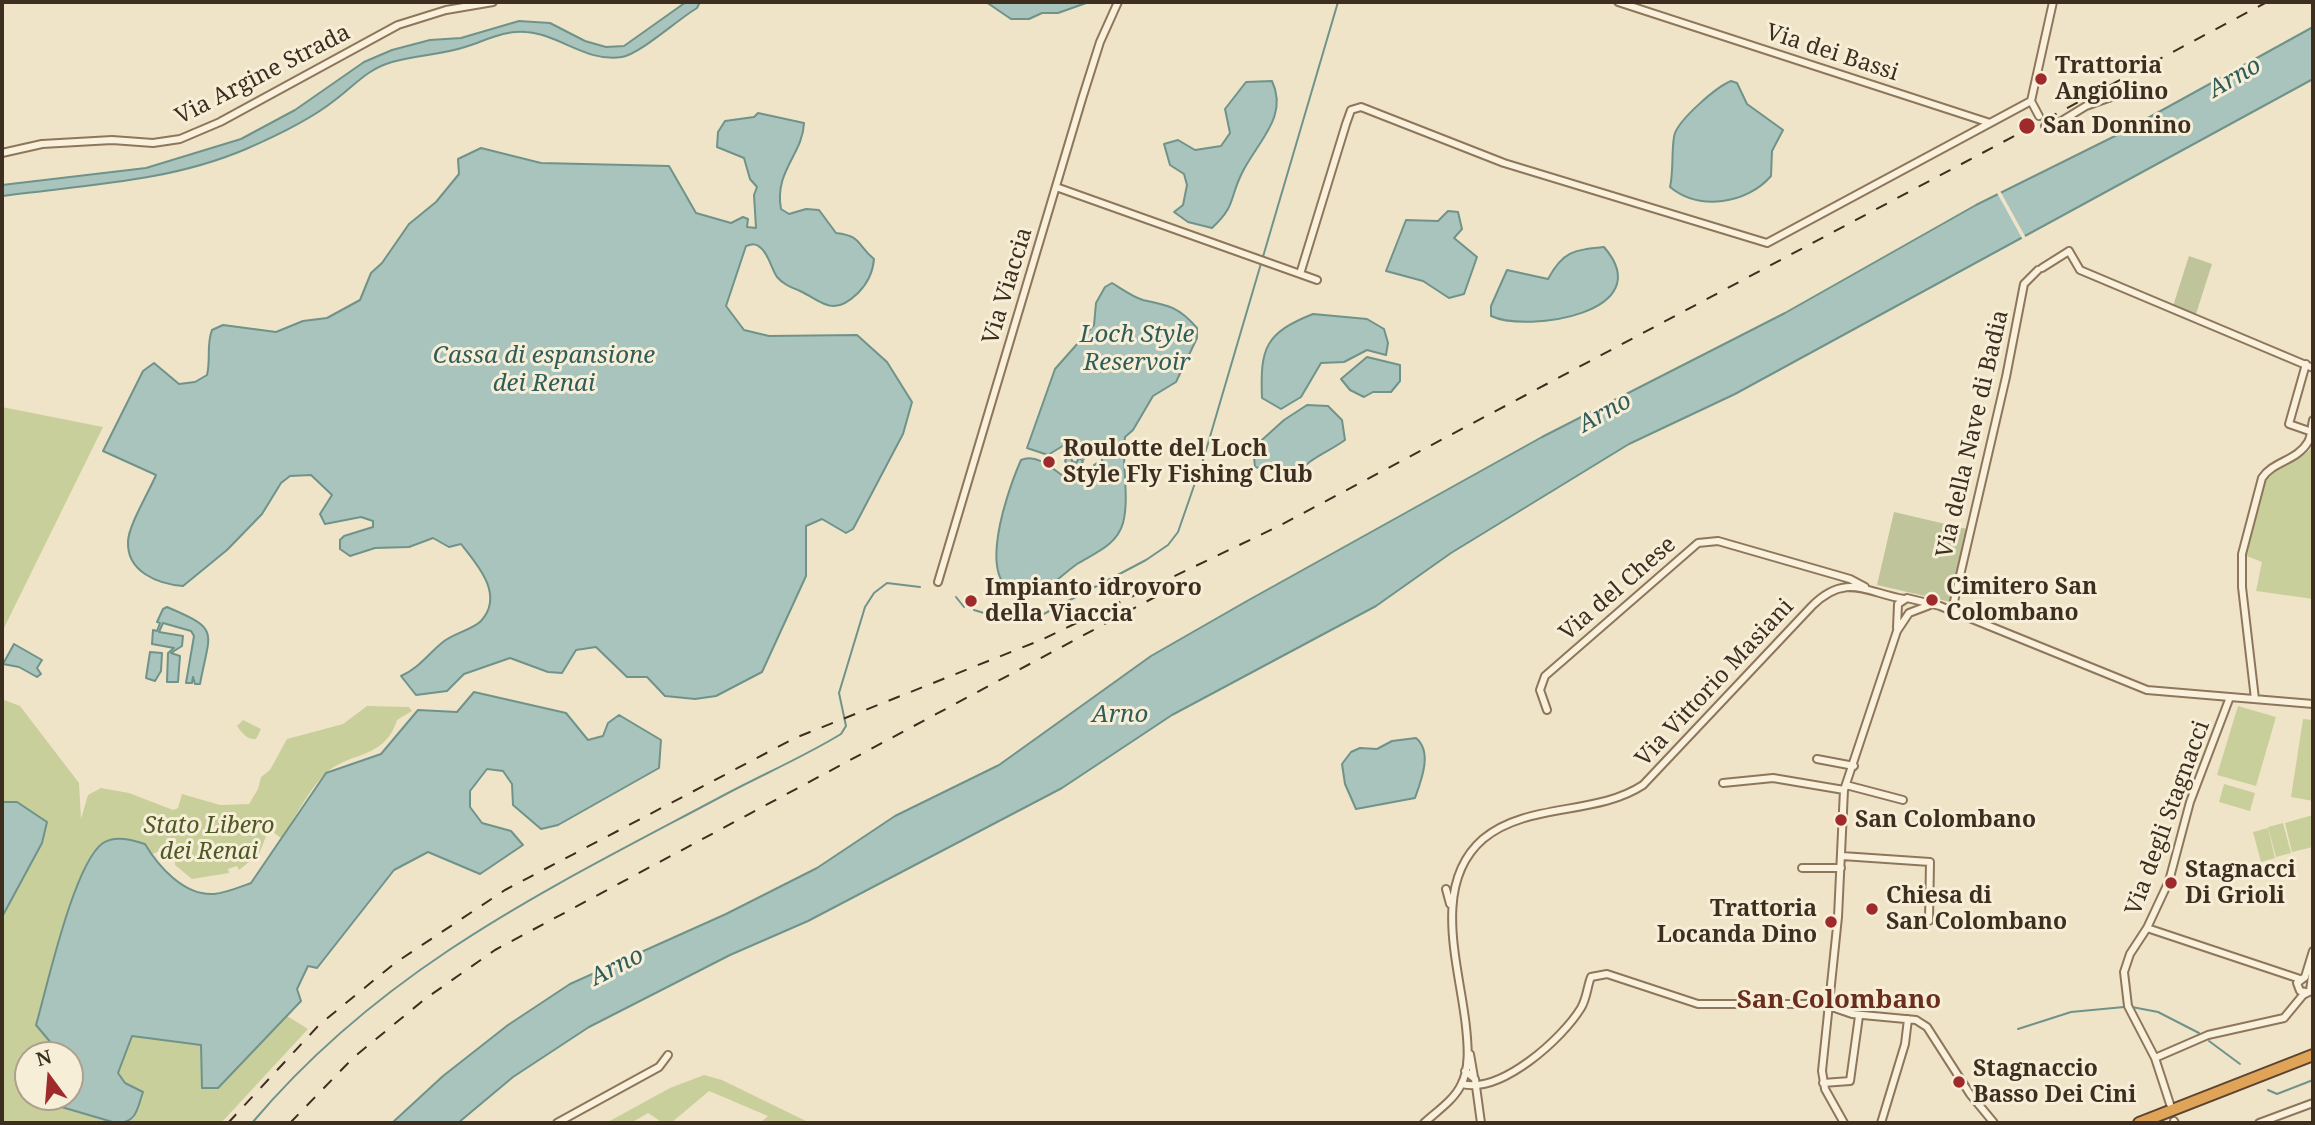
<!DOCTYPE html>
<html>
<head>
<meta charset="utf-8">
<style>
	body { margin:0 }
	#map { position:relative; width:2315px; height:1125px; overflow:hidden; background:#f0e4c8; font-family:"Noto Serif",serif }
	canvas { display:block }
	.frame { position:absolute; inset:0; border:4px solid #3d2e20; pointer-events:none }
	.north { position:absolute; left:14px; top:1041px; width:70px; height:70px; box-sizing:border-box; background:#f7eed8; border:2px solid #ada18e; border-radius:50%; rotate:344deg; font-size:19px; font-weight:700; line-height:28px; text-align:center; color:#3d2e20 }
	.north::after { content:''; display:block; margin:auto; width:24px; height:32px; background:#9e2a2b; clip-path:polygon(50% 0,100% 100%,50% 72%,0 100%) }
</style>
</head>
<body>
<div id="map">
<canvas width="2315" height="1125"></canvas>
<div class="frame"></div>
<div class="north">N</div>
</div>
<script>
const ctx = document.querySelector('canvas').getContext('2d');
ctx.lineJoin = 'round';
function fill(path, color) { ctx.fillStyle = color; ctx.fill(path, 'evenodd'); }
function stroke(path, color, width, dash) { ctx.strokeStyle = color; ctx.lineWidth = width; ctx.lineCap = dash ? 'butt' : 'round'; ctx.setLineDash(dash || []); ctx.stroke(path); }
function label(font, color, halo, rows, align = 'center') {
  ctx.font = font + ' "Noto Serif",serif'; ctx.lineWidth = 6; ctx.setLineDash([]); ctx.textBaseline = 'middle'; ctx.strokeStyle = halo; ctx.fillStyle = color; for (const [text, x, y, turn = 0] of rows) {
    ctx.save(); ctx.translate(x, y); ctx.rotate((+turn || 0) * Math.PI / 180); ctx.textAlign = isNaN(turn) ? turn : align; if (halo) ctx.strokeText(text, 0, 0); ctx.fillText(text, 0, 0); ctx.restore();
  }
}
fill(new Path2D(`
	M2,407l101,20 -101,205z
	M2313,445v154l-57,-8 6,-29 -18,-7 21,-76c14,-15 37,-16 48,-34z
	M2,699l18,7 59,77 2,36 7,-24 13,-7 28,5 44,17 5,-2 4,-14 38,11 29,-1 9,-15 3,-12 9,-7 17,-31 56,-15 24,-18 42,1 3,4 -15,9c-12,40 -48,31 -72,54 -17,17 -30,44 -44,64l-12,-9 -10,25 -20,16 -2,-4 -9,3 1,4 -37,6 -17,-14v-14l-10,-3 -14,7 -6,-11 -109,181 21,25 -2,5h-27v42l88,26h-114z
	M2238,706l38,11 -20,69 -39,-11z
	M2303,719l10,1v81l-22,-4z
	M243,720l18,9 -5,10c-9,1 -14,-6 -19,-13z
	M2224,784l31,9 -5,18 -31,-9z
	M2313,815v32l-21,5 -7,-29z
	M2283,823l8,30 -15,4 -8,-30z
	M2268,828l7,30 -14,4 -8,-30z
	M287,1016l21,13 -87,94h-94l8,-6 -10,-34 -7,-10 13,-37 70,9 1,43h16z
	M704,1075l18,5 88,43h-50l8,-7 -59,-25 -38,32h-8l-15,-10 -17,10h-25l64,-35z`), '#c9cf9b');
fill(new Path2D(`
	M2189,256l23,8 -16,50 -23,-8z
	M1894,512l73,17 -16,73 -74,-17z`), '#bfc49a');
const water = new Path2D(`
	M686,2h14l-3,6c-20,12 -57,46 -75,49 -35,6 -63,-23 -96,-25 -22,-2 -41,9 -61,15 -24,8 -50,8 -73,15 -25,7 -38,24 -57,38 -25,20 -59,36 -89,49 -77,33 -162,36 -244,47v-11l144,-17 95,-29 54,-29 69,-48 28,-12 38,-10 31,-2 58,-17 31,2 35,18 21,6 18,-1z
	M986,2h103l-31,11h-16l-13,6h-18z
	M2313,27v52l-578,315 -106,50 -178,109 -75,53 -204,109 -110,73 -254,133 -78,34 -141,72 -76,50 -55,46h-66l51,-47 65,-51 62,-41 156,-70 91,-46 78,-52 104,-51 152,-109 96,-55 295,-164 243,-124 191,-108 141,-70z
	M1272,81c17,36 -15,61 -30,92 -13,26 -6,33 -30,55l-24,-6 -14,-10 9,-7 4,-20 -3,-11 -14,-9 -6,-21 14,-4 17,10 26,-4 9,-13 -5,-24 21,-27z
	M1731,81l6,2 10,21 36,26 -11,21 -1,25c-24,28 -72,35 -101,11 4,-16 1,-44 5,-54 6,-15 41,-46 56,-52z
	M758,113l46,10c-1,31 -30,48 -23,86l8,5 17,-5 13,1 17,23c26,3 20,11 38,26 -1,13 -6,24 -16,34 -25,24 -33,10 -58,-2 -9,-4 -16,-6 -23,-14 -6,-9 -8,-22 -16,-29 -5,-5 -9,-4 -15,-2l-20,60 18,24 25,6 88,-1 30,27 25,40 -9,32 -50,95 -7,4 -24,-14 -16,7v50l-44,96 -46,24 -21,3 -30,-3 -18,-19h-20l-31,-30 -20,3 -14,23 -14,-1 -38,-14 -46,16 -17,17 -31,4 -15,-19c17,-7 28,-23 42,-34 11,-9 29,-12 38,-21 24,-26 -4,-57 -20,-77l-12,3 -16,-9 -24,9 -34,1 -25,8 -10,-7v-9l4,-4 29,-9v-6l-12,-4 -36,7 -5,-10 12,-19 -21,-20 -21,1 -9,7 -19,31 -35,36 -44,36c-25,-2 -56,-14 -55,-44 0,-16 21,-50 28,-67l-53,-24 40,-80 11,-8 25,21 16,-2 12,-7c4,-17 -1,-29 5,-45l11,-5 53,7 27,-11 24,-3 33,-18 11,-27 11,-10 27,-39 27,-22 23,-28 -1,-15 23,-11 60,15 128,3 27,47 35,10 12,-6 5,2 -1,8 9,1 -2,-33 3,-8 -7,-8 -6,-21 -27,-11 1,-15 7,-11 29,-4z
	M1448,211l10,1 4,17 -8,9 23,19 -13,37 -15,4 -26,-17 -37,-10 20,-51 32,1z
	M1604,247c57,66 -77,86 -113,69v-10l16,-36 41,9c15,-28 26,-29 56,-32z
	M1112,283c10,6 21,14 31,17 25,5 36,7 54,28v10l-21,44 -23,14 -20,34 -8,7c-4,27 5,59 -2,86 -6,22 -28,30 -46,41 -9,6 -29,25 -34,26 -79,23 -37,-96 -22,-130 17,-8 35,12 49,21l5,-5 -10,-15 5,-8 2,8 4,2 3,-5 4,3 -3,7 14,10 4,-4 -4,-9 3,-2 6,3 -2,-12 -9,-5 -2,-7 -6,17 -10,-9 4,-8 -4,-3 -26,16 -21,-7 28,-79 39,-44 2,-22 9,-16z
	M1313,314l54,5 17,10 4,14 -2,12 -19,-5 -23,12 -23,1 -20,34 -20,12 -19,-11c-2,-50 3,-65 51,-84z
	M1367,357l33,8v16l-9,11h-18l-9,5 -14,-7 -9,-11z
	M1307,405l21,1 14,14 3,20c-18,13 -36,18 -50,36l-40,-9 -2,-19 31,-28z
	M167,607c54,23 43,23 33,77h-5l-2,-7 -1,6h-6l8,-47 -3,-5 -28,-8 -4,9 24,4 -1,10 -11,7 9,3 -2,26h-11l1,-29 6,-5 -22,-4 1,-14 4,1 3,-8 -3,-1 6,-13z
	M14,644l28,16 -5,8 4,6 -4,3 -18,-10 -16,-3z
	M150,652l12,1 -1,18 -6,10 -9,-3z
	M474,692l92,21 22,27 15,-4 5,-13 11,-8 42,25 -2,28 -101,57 -17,4 -28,-24 -1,-21 -9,-13 -16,-2 -17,22v16l12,16 29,8 12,14 -43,29 -52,-22 -34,18 -77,98 -9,-2 -11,23 4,12 -83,87h-16l-1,-43 -69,-9 -14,37 7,10 18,9c-6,17 -6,31 -27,31l-85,-25 39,-1v-42h-15l2,-5 -21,-25c11,-38 38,-162 67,-182 13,-8 29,-3 42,1 13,22 39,52 69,50 12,-1 26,-7 37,-11l75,-110 55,-19 37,-44 39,2z
	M1416,738c17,14 5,43 -1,60l-59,11 -11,-25 -3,-20 9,-12 9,-4 17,1 15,-8z
	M2,802h15l30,20 -5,21 -40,74z`);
fill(water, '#a9c4bc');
stroke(water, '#6f938a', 2);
fill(new Path2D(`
	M1999,189l27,49 -3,2 -27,-49z`), '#f0e4c8');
stroke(new Path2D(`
	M956,597l8,10
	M974,610l37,11 25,-3 110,-58 22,-15 10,-13 26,-75 134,-455
	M2132,1007l26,5 41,21
	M2018,1029l53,-17 53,-5
	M2209,1041l31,23
	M2268,1090l9,4 36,-14
	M252,1123c133,-158 298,-235 476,-330 38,-20 77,-37 113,-59l5,-8 -7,-33 26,-86 9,-14 13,-10 33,4`), '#6f938a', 2);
const street = new Path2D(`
	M1618,2l372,121
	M2031,101l22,-99
	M2031,101l8,15
	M2045,126l5,2 36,-22 28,-10
	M2,153l40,-9 70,-4 41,3 27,-4 40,-17 178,-97 48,-15 47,-8
	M1056,187l261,93
	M2042,268l27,-17 11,19 233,98
	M1300,274l46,-150 5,-14 10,-3 143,56 263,80 264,-142
	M2306,364l-17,60 23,8
	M938,582l144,-483 18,-57 18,-40
	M1952,610l54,-233 18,-93 14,-14
	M1897,628l1,-24 9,-6 33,8 207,84 166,14
	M2255,699l-13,-112v-33l20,-76c11,-17 35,-17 46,-36 4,-7 3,-14 5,-22
	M1547,710l-7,-20 5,-14 153,-133 20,-2 132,38 15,8
	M1817,759l37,7
	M1723,783l50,-5 71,12
	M1846,785l57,15
	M1842,856l88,6 -1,59
	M1802,868h39
	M1446,889l4,15
	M2147,928l153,51
	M2310,991l3,-23
	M2306,992l-6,-1 -3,-8 8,-6 8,-26
	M1470,1054l4,23
	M2155,1058l53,-23 76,-17 19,-23 10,-5
	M1465,1071l10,8 6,44
	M1823,1083l27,-2 9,-65
	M1462,1084c39,10 100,-45 119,-76 6,-10 6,-21 10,-31l16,-3 91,30h125l29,10 64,6 11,7 43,67 24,29
	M2170,1104l-15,-46 -27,-52 -4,-34 6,-18 17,-26 22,-47 21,-79 40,-105
	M2174,1121l1,2
	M557,1123l102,-56 9,-12
	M1424,1123c12,-11 30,-23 37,-38 9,-17 7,-39 5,-58 -6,-59 -36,-142 17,-188 44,-37 113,-23 160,-54l169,-179c34,-34 55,-13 92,-7
	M1844,1123l-19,-34 -3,-18 16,-154 6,-127 53,-159 12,-18 21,-8
	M1881,1123l24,-79 3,-25
	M2259,1123l54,-20`);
const highway = new Path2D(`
	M2139,1123l174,-68`);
stroke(street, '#8d765c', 10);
stroke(highway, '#5b4430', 14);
stroke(street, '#faf1dc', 6);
stroke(highway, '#e0a458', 10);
stroke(new Path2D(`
	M228,1123l91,-98 76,-62 110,-73 290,-152 246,-98 236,-113 990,-525
	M290,1123l64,-66 71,-58 70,-49 660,-353`), '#3d2e20', 2, [12, 12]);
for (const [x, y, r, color] of [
	[2041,79,7,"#9e2a2b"],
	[2027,126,9,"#9e2a2b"],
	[1049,462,7,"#9e2a2b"],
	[1932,600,7,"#9e2a2b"],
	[971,601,7,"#9e2a2b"],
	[1841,820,7,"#9e2a2b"],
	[2171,883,7,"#9e2a2b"],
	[1872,909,7,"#9e2a2b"],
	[1831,922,7,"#9e2a2b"],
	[1959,1082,7,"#9e2a2b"]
]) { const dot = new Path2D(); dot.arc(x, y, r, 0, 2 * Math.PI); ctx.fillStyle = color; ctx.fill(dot); stroke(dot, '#f7eed8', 2.5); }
label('23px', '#3d2e20', '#f7eed8', [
	["Via dei Bassi",1832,53,18],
	["Via Argine Strada",263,75,-27],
	["Via Viaccia",1008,286,-73],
	["Via della Nave di Badia",1973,434,-77],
	["Via del Chese",1618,589,-41],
	["Via Vittorio Masiani",1715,683,-47],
	["Via degli Stagnacci",2168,818,-70]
]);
label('bold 23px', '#3d2e20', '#f7eed8', [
	["Trattoria",2055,66],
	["Angiolino",2055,92],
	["San Donnino",2043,126],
	["Roulotte del Loch",1063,449],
	["Style Fly Fishing Club",1063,475],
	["Cimitero San",1946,587],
	["Colombano",1946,613],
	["Impianto idrovoro",985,588],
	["della Viaccia",985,614],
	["San Colombano",1855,820],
	["Stagnacci",2185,870],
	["Di Grioli",2185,896],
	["Chiesa di",1886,896],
	["San Colombano",1886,922],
	["Trattoria",1817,909,"right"],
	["Locanda Dino",1817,935,"right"],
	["Stagnaccio",1973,1069],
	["Basso Dei Cini",1973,1095]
], 'left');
label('italic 23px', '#4d5a26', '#f7eed8', [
	["Stato Libero",209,826],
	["dei Renai",209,852]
]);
label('italic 24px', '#2f5d5a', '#f7eed8', [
	["Arno",2235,78,-30],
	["Loch Style",1137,335],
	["Reservoir",1137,363],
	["Cassa di espansione",544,356],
	["dei Renai",544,384],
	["Arno",1605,413,-29],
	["Arno",1120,715],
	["Arno",617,967,-27]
]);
label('bold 26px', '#6b2e1e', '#f7eed8', [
	["San Colombano",1839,1001]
]);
</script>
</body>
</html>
